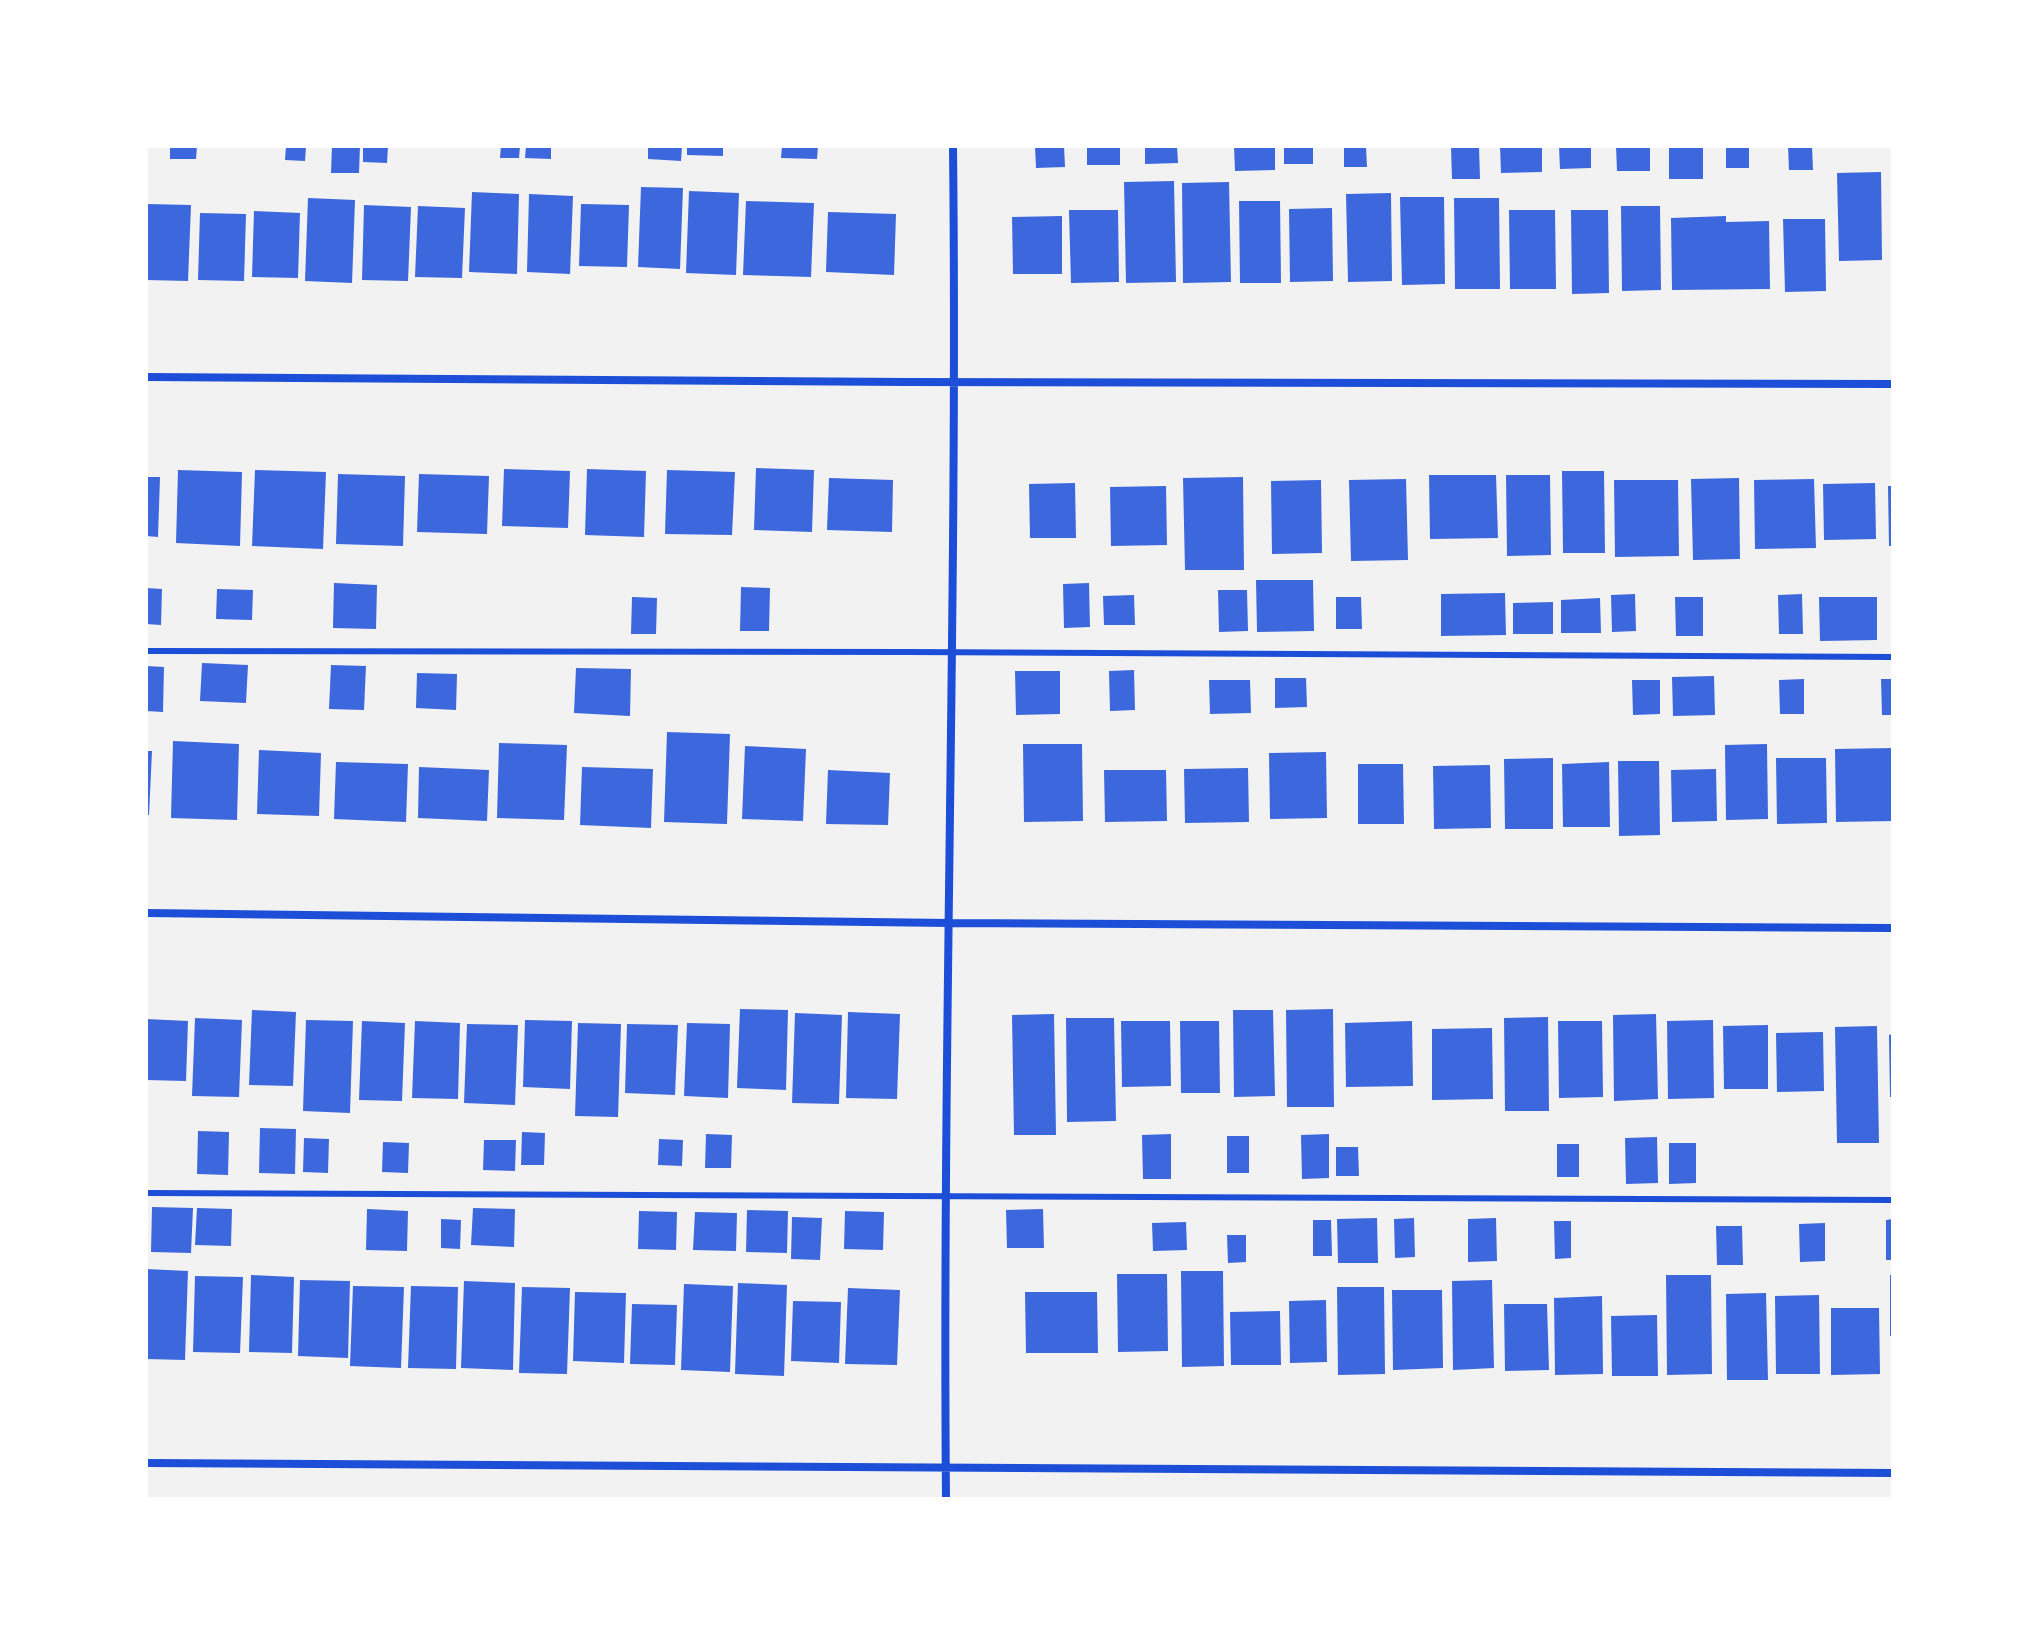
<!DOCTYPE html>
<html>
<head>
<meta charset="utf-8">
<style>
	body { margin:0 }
	#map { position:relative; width:2039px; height:1645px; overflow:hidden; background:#f2f2f2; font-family:"Asap Condensed",sans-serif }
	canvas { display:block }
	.frame { position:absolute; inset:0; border:148px solid #fff; pointer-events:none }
</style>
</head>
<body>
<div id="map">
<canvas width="2039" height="1645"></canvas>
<div class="frame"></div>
</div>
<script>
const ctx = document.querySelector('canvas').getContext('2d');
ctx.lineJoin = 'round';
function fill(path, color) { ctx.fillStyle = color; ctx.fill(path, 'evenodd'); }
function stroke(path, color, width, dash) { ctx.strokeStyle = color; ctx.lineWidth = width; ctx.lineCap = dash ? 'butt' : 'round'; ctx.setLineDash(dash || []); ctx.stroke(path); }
fill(new Path2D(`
	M170,146h27l-1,13h-26z
	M286,146h20l-1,15 -20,-1z
	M332,146h28l-1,27h-28z
	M363,146h25l-1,17 -24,-1z
	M501,146h19l-1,12h-19z
	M526,146h25v13l-26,-1z
	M648,146h34l-1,15 -33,-2z
	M687,146h36v10l-36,-1z
	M782,146h36l-1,13 -36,-1z
	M1035,146h29l1,21 -29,1z
	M1087,146h33v19h-33z
	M1145,146h32l1,17 -33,1z
	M1234,146h41v24l-40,1z
	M1284,146h29v18h-29z
	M1344,146h22l1,21h-23z
	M1451,146h28l1,33h-28z
	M1500,146h42v26l-41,1z
	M1559,146h32v22l-31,1z
	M1616,146h34v25h-33z
	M1669,146h34v33h-34z
	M1726,146h23v22h-23z
	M1788,146h24l1,24h-24z
	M1881,172l1,88 -43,1 -2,-88z
	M1174,181l2,101 -50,1 -2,-101z
	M1229,182l2,100 -48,1 -1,-100z
	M641,187l42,1 -3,81 -42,-2z
	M689,191l50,2 -3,82 -50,-2z
	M472,192l47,2 -2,80 -48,-2z
	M1391,193l1,88 -44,1 -2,-88z
	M529,194l44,2 -3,78 -43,-2z
	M1400,197h44l1,87 -43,1z
	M308,198l47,2 -3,83 -47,-2z
	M1454,198h45l1,91h-45z
	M746,201l68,2 -3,74 -68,-2z
	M1239,201h41l1,82h-41z
	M146,204l45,1 -3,76 -42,-1z
	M581,204l48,1 -2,62 -48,-1z
	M364,205l47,2 -3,74 -46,-1z
	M418,206l47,2 -3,70 -47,-1z
	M1621,206h39l1,84 -39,1z
	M1332,208l1,73 -43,1 -1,-73z
	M1069,210h49l1,72 -48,1z
	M1509,210h46l1,79h-46z
	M1571,210h37l1,83 -37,1z
	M254,211l46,2 -2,65 -46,-1z
	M828,212l68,2 -2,61 -68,-3z
	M200,213l46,1 -2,67 -46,-1z
	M1062,216v58h-49l-1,-57z
	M1726,216v6l43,-1 1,68 -98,1 -1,-72z
	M1783,219h42l1,72 -41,1z
	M756,468l58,2 -2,62 -58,-2z
	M504,469l66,2 -2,57 -66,-2z
	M587,469l59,2 -2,66 -59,-2z
	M178,470l64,2 -2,74 -64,-3z
	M255,470l71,2 -3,77 -71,-3z
	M667,470l68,2 -3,63 -67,-1z
	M1562,471h42l1,82h-42z
	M338,474l67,2 -2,70 -67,-2z
	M419,474l70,2 -2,58 -70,-2z
	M1429,475h67l2,63 -68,1z
	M1506,475h44l1,80 -44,1z
	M146,477h14l-2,60 -12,-1z
	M1243,477l1,93h-59l-2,-92z
	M829,478l64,2 -1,52 -65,-2z
	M1739,478l1,81 -47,1 -2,-81z
	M1406,479l2,81 -57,1 -2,-81z
	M1814,479l2,69 -61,1 -1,-69z
	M1321,480l1,73 -50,1 -1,-73z
	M1614,480h64l1,76 -64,1z
	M1075,483l1,55h-46l-1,-54z
	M1875,483l1,56 -52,1 -1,-56z
	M1166,486l1,59 -56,1 -1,-59z
	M1888,486h5v60h-4z
	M1256,580h57l1,51 -57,1z
	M334,583l43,2 -1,44 -43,-1z
	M1089,583l1,44 -26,1 -1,-44z
	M741,587l29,1 -1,43h-29z
	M146,588l16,1 -1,36 -15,-1z
	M217,589l36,1 -1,30 -36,-1z
	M1218,590h29l1,41 -29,1z
	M1505,593l1,42 -65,1v-42z
	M1635,594l1,37 -24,1 -1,-37z
	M1802,594l1,40h-24l-1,-39z
	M1134,595l1,30h-31l-1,-29z
	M632,597l25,1 -1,36h-25z
	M1336,597h25l1,32h-26z
	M1675,597h28v39h-27z
	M1819,597h58v43l-57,1z
	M1600,598l1,35h-40v-33z
	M1553,602v32h-40v-31z
	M202,663l46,2 -2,38 -46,-2z
	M331,665l35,1 -2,44 -35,-1z
	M146,666l18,1 -1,45 -17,-1z
	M576,668l55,1 -1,47 -56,-3z
	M1134,670l1,40 -25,1 -1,-40z
	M1015,671h45v43l-44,1z
	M417,673l40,1 -1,36 -40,-2z
	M1714,676l1,39 -42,1 -1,-39z
	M1275,678h31l1,29 -32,1z
	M1804,679v35h-24l-1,-34z
	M1881,679h12v36h-11z
	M1209,680h41l1,33 -41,1z
	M1632,680h28v34l-27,1z
	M667,732l63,2 -3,90 -63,-2z
	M173,741l66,3 -2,76 -66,-2z
	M499,743l68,2 -3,75 -67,-2z
	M1023,744h59l1,77 -59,1z
	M1767,744l1,75 -42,1 -1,-75z
	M745,746l61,3 -3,72 -61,-2z
	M1893,748v73l-57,1 -1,-73z
	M259,750l62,3 -2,63 -62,-2z
	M146,751h6l-3,64h-3z
	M1326,752l1,66 -57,1 -1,-66z
	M1553,758v71h-48l-1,-70z
	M1776,758h50l1,65 -50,1z
	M1618,761h41l1,74 -41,1z
	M336,762l72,2 -2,58 -72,-3z
	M1609,762l1,65h-47l-1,-63z
	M1358,764h45l1,60h-46z
	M1490,765l1,63 -57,1 -1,-63z
	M419,767l70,3 -2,51 -69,-3z
	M582,767l71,2 -2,59 -71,-3z
	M1248,768l1,54 -64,1 -1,-54z
	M1716,769l1,52 -45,1 -1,-52z
	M828,770l62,3 -2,52 -62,-1z
	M1104,770h62l1,51 -62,1z
	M740,1009l48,1 -2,80 -49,-2z
	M1333,1009l1,98h-47l-1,-97z
	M252,1010l44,2 -3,74 -44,-1z
	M1233,1010h40l2,86 -41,1z
	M848,1012l52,2 -3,85 -51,-1z
	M795,1013l47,2 -3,89 -47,-1z
	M1054,1014l2,121h-42l-2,-120z
	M1656,1014l2,85 -44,2 -1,-86z
	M1548,1017l1,94h-44l-1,-93z
	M195,1018l47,2 -3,77 -47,-1z
	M1066,1018h48l2,103 -49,1z
	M146,1019l42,2 -2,60 -40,-1z
	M306,1020l47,1 -3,92 -47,-2z
	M525,1020l47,1 -2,68 -47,-2z
	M1713,1020l1,78 -46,1 -1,-78z
	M362,1021l43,2 -3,78 -43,-1z
	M415,1021l45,2 -2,76 -46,-1z
	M1121,1021h49l1,65 -49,1z
	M1180,1021h39l1,72h-39z
	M1412,1021l1,65 -67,1 -1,-64z
	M1558,1021h44l1,76 -44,1z
	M578,1023l43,1 -3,93 -43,-1z
	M687,1023l43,1 -2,74 -44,-2z
	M467,1024l51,1 -3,80 -51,-2z
	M627,1024l51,1 -3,70 -50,-2z
	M1768,1025v64h-44l-1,-63z
	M1877,1026l2,117h-42l-2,-116z
	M1492,1028l1,71 -61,1v-71z
	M1823,1032l1,59 -47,1 -1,-59z
	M1893,1034v63h-3l-1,-62z
	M260,1128l36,1 -1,45 -36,-1z
	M198,1131l31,1 -1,43 -31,-1z
	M522,1132l23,1 -1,32h-23z
	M706,1134l26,1 -1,33h-26z
	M1171,1134v45h-28l-1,-44z
	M1329,1134v44l-27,1 -1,-44z
	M1227,1136h22v37h-22z
	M1657,1137l1,46 -32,1 -1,-46z
	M304,1138l25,1 -1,34 -25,-1z
	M659,1139l24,1 -1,26 -24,-1z
	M484,1140h32l-1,31 -32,-1z
	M383,1142l26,1 -1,30 -26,-1z
	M1669,1143h27v40l-27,1z
	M1557,1144h22v33h-22z
	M1336,1147h22l1,29h-23z
	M152,1207l41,1 -2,45 -40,-1z
	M197,1208l35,1 -1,37 -36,-1z
	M473,1208l42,1 -1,38 -43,-2z
	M367,1209l41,2 -1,40 -41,-1z
	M1043,1209l1,39h-37l-1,-38z
	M747,1210l41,1 -1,42 -41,-1z
	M639,1211l38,1 -1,38 -38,-1z
	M845,1211l39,1 -1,38 -39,-1z
	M695,1212l42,1 -1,38 -43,-1z
	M792,1217l30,1 -2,42 -29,-1z
	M1377,1218l1,45h-40l-1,-44z
	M1414,1218l1,39 -20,1 -1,-39z
	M1496,1218l1,43 -29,1v-43z
	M441,1219l20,1 -1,29 -19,-1z
	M1893,1219v41h-7v-40z
	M1313,1220h18l1,36h-19z
	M1554,1221h17v37l-16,1z
	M1186,1222l1,28 -34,1 -1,-28z
	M1825,1223v38l-25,1 -1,-38z
	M1716,1226h26l1,39h-26z
	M1227,1235h19v27l-18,1z
	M146,1269l42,2 -3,89 -39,-1z
	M1181,1271h42l1,95 -42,1z
	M1117,1274h50l1,77 -50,1z
	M251,1275l43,2 -2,76 -43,-1z
	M1666,1275h45l1,99 -45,1z
	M1890,1275h3v61h-3z
	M195,1276l48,1 -3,76 -47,-1z
	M300,1280l50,1 -2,77 -50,-2z
	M1492,1280l2,88 -41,2 -1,-89z
	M464,1281l51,2 -2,87 -52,-2z
	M738,1283l49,2 -3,91 -49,-2z
	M684,1284l49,2 -3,86 -49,-2z
	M353,1286l51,1 -3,81 -51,-2z
	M411,1286l47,1 -2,82 -48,-1z
	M522,1287l48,1 -3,86 -48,-1z
	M1337,1287h47l1,87 -47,1z
	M848,1288l52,2 -3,75 -52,-1z
	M1392,1290h50l1,78 -50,2z
	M575,1292l51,1 -2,70 -51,-2z
	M1025,1292h72l1,61h-72z
	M1766,1293l2,87h-41l-1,-86z
	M1819,1295l1,79h-44l-1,-78z
	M1602,1296l1,78 -48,1 -1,-77z
	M1326,1300l1,62 -37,1 -1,-62z
	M793,1301l48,1 -2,61 -48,-2z
	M632,1304l45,1 -2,60 -45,-1z
	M1504,1304h43l2,66 -44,1z
	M1831,1308h48l1,66 -49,1z
	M1280,1311l1,54h-50l-1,-53z
	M1657,1315l1,61h-46l-1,-60z`), '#3d67dc');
stroke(new Path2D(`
	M146,651l762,1 985,5
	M146,1193l1747,7`), '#1d4ed8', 6);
stroke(new Path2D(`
	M146,377l761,5 986,2
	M146,913l803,10 944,5
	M146,1463l1747,10
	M946,1499c-4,-451 12,-902 7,-1353`), '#1d4ed8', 8);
</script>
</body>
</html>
